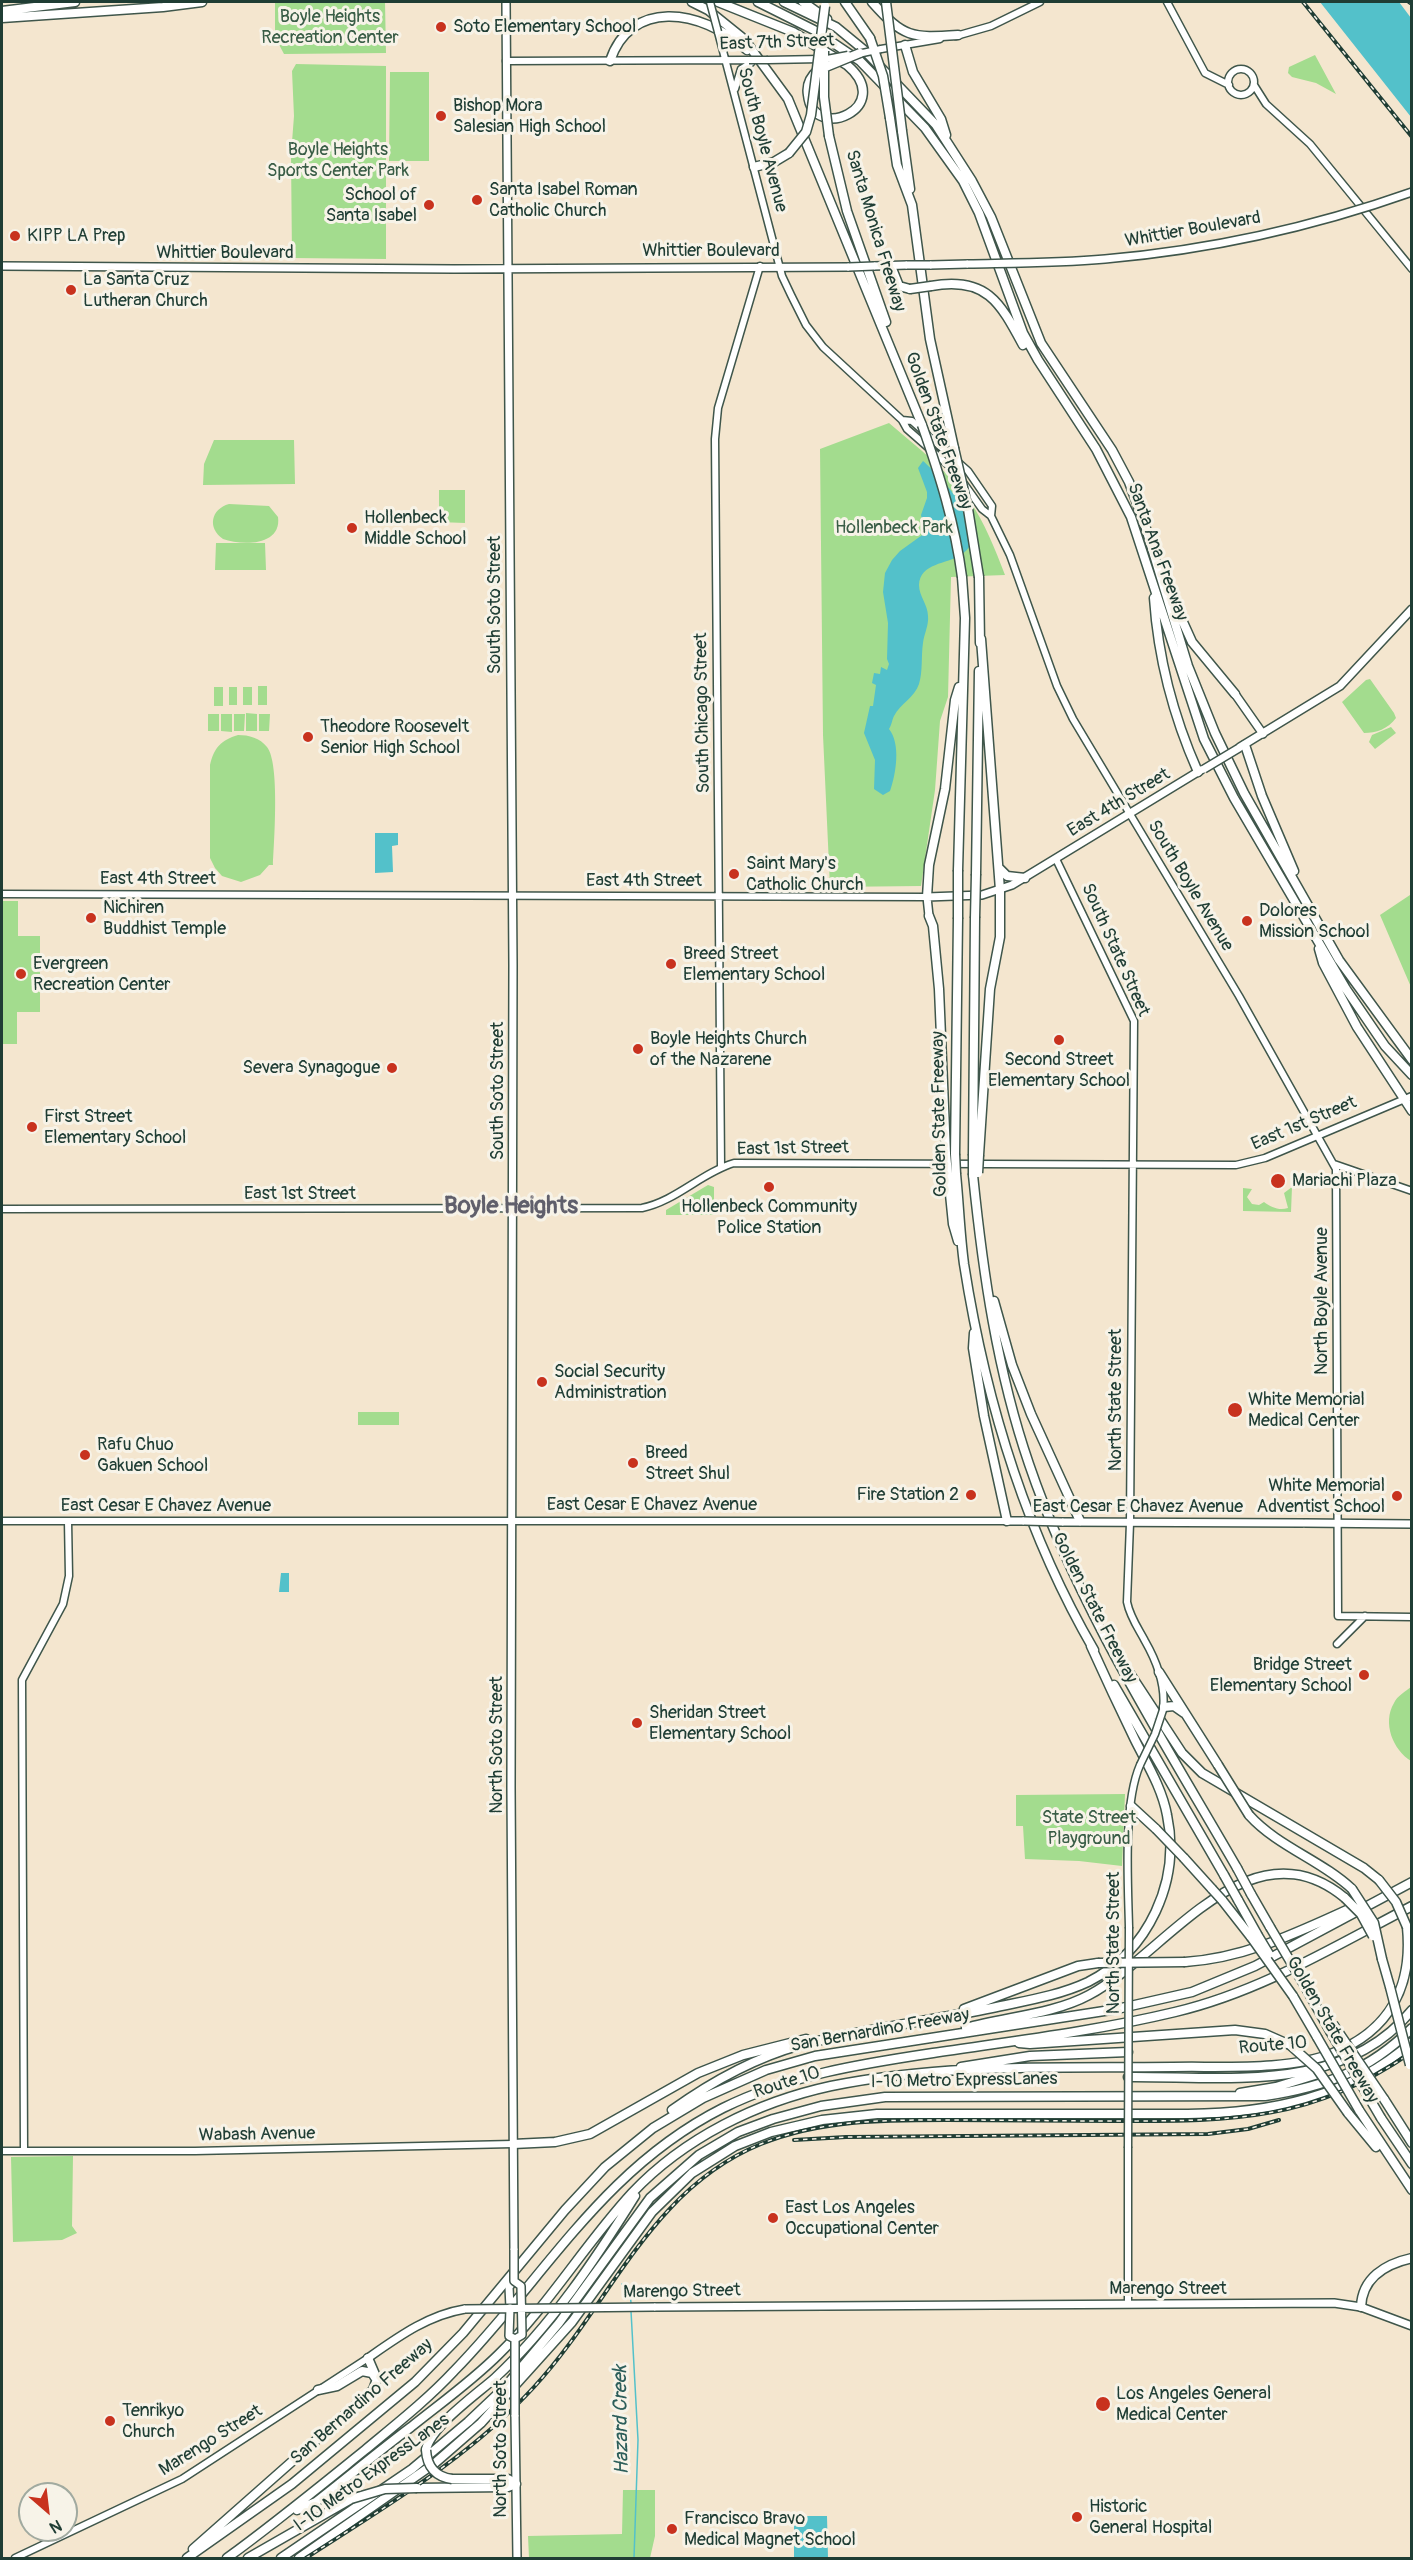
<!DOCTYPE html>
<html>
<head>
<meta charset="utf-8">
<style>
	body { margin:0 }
	#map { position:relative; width:1413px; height:2560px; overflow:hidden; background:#f4e6cf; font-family:Pangolin,sans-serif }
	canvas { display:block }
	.frame { position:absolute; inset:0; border:3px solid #1f3d34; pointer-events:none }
	.north { position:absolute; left:18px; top:2482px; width:60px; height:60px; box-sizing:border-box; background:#f7f3e8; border:2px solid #a1aaa0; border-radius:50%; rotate:152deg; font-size:16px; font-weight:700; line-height:24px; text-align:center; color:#1f3d34 }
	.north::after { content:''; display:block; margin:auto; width:21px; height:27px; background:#c8321e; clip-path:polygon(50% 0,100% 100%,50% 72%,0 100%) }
</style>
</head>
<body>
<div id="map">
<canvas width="1413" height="2560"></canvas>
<div class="frame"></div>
<div class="north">N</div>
</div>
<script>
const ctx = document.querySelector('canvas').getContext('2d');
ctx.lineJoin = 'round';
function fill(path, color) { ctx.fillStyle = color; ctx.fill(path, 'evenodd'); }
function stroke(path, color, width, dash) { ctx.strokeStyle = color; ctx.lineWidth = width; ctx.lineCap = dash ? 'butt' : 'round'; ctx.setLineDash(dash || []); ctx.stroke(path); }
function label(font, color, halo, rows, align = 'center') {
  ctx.font = font + ' Pangolin,sans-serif'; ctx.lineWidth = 6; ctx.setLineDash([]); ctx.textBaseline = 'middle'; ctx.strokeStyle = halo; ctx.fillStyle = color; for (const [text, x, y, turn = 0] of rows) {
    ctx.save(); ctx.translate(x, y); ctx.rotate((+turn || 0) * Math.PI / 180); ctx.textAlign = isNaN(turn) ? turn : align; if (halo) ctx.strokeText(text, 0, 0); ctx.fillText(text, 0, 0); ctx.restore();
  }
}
fill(new Path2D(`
	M275,2h110l1,51 -102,1 -9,-17z
	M1315,55l21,39 -20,-11 -24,-6 -4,-4 1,-6z
	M296,64l90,2v193l-94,-1 -1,-103 3,-39 -2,-45z
	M390,72h39v89h-40z
	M889,423c27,23 59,48 80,77 16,23 26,49 36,75l-54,2 -3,120 -8,24 -5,69 -14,96 -91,1 -7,-152 -3,-286z
	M214,440h80l1,44 -92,1 1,-21z
	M439,490h26v33l-26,-1z
	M229,504l40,2 9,11c4,29 -36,29 -55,22 -16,-11 -12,-30 6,-35z
	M216,543h49l1,27h-51z
	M1370,679l24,34 2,5c-8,11 -20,15 -32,15l-22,-31 24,-22z
	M258,686h9v19h-9z
	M214,687h9v19h-9z
	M229,687h8v18h-8z
	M243,687h9v18h-9z
	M246,713l11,1v17h-11z
	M208,714h11v17h-11z
	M221,714h11v18l-11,-1z
	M234,714h11l-1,17h-10z
	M259,714h11l-1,17h-10z
	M1391,727l5,6 -21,16 -6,-7 3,-7z
	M238,735c11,0 22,3 29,12 13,16 7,95 6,118h-4l-9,10 -19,7 -19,-6 -7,-8 -5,-10v-93c4,-17 11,-25 28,-30z
	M1410,895l2,4 -1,88 -31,-72z
	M2,901h16v35h22v76h-23v32h-15z
	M708,1185l6,2v28h-48v-5z
	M1292,1187l-1,25 -48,-1v-23l9,1 -5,8 5,7 7,1 5,-3c7,5 15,9 24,6l-4,-15z
	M358,1412h41v13h-41z
	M1411,1687v74c-18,-11 -29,-38 -17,-58 3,-7 12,-12 17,-16z
	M1125,1794l-3,72 -43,-5 -54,-2 -2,-33h-7v-31z
	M73,2156l-1,70 5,7 -15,7 -49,2 -2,-85z
	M623,2490h32v46l-5,22h-121l-1,-22 94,-2z`), '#a3dc8e');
fill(new Path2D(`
	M1320,2h79l12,16v99z
	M923,461c18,16 73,72 38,94 -14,9 -41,8 -42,30 0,11 9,20 9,31 1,9 -4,18 -5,27 -2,13 0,28 -4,41 -4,13 -19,20 -25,32 -2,4 -2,8 -5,13 12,15 7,45 1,62l-7,4 -9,-6 1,-29 -11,-27 6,-27h3l3,-21 -4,-2 2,-10 6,1 1,-7 6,3 2,-6 -2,-5 1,-36 -5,-31 2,-19 7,-13 8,-9 25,-18 -4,-18 6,-17v-6l-9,-24z
	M375,833h23v12l-6,1 1,26 -18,1z
	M281,1573h8v19h-10z
	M794,2516h33l1,42h-34z`), '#53c1ca');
stroke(new Path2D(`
	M622,2284l8,8 1,11
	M631,2311l7,129 -4,118`), '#53c1ca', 1.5);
const secondary = new Path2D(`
	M1167,2l38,71 24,12
	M718,32l64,244 9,19 15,30 17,22 79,73 5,9 48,42 27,38 9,7 19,39 47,131 16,33 166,277 97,173 2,447 74,1
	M956,36l35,-10 49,-24
	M881,49l59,-10
	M768,60l53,-1
	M506,61l243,-1
	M1228 82a13 13 0 1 1 26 0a13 13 0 1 1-26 0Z
	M1254,85l12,19 44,40 102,125
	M735,89l6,-20 10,-6
	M902,420l10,1 56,50 24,35 -1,10
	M1056,859l78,162 -4,502 -3,79c3,15 11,26 18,39 12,21 21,45 18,69
	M2,894l925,3
	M1334,1164l78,27
	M721,1167l-6,-728 3,-31 42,-142
	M2,1209l640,-1c34,-7 59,-35 92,-45l502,2 29,-7 147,-62
	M2,1521h1005
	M1337,1644l28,-28
	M1129,1927c-1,-44 -6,-123 11,-162
	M1128,2148v156
	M2,2151h193l318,-7
	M24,2151l-2,-471 41,-76 6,-28 -1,-55
	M15,2558l167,-79 186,-121`);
const primary = new Path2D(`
	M506,2l7,963 -2,822 3,463
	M930,265l38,-1
	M2,266l452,3 395,-2
	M874,266l33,-1
	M1235,694l28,40
	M1240,747l100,-61 72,-77
	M929,916l-2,-19 55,-2 30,-10 189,-115
	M1007,1521h17
	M1062,1522l241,1
	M1305,1523l107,1
	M654,2307l680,-4 27,4 51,19
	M510,2308l-1,-21 5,-6
	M368,2358c30,-21 60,-43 97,-49
	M515,2415l2,143`);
const highway = new Path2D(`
	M692,2l16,8 36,29 44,60 134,326
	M718,2l75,30 54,33c50,42 -34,79 -39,30 -2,-11 2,-18 10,-25
	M758,2l56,28 46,31 65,67 38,53 16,32 44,120 15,27 58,89 35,68 73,222 30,59 112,191 39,57 27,29
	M784,2l52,25 28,23 72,75 36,56 19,36 50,126 71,107 17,32 15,40 44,144 27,67 29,60 95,167 73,100
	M803,2l24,17
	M845,2l25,36
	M872,2c32,36 39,36 86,33
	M2,11l73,-9
	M2,18l161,-11 39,-5
	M905,45l8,27 28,47 5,16
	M610,61c20,-61 89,-54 137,-11
	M890,118l7,47 15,40 18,134 24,109
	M902,131l8,58
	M829,136l18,75 39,111
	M754,167l20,-5 15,-9
	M891,266l8,20 11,3
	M931,286c55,-10 69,16 92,59
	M979,577l1,66
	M1154,598c4,59 20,120 44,174
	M1173,600l19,42 43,52
	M1245,745l17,51 32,75
	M999,868l8,8 18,2
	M958,870l7,-252 -3,-41
	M976,874l3,-203
	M927,897l2,-32 16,-76 10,-89 4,-13
	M929,916l4,10 6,63 7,165
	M1319,949l4,14 34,64 55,84
	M955,1154l3,-235
	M973,1154l2,-236
	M979,1155l11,-166 10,-52v-47l-19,-251
	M948,1174l5,50 5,17
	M956,1174c3,30 4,60 8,90 21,134 62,269 130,386
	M973,1175c10,98 24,196 56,289 49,144 133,274 208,404
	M994,1301l18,64 19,49 49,107
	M974,1333l-1,15 11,68 23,105
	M1125,1666l57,87 20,20 162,95 15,12
	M1159,1672l59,93
	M1114,1685l110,190
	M1164,1707l10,-1 10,7
	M1131,1806l25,23
	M1249,1815c29,32 72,45 103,74
	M1184,1858l28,31
	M1251,1894l19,33
	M1222,1900l29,37
	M1238,1900l19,34
	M1382,1959l8,28
	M1185,1962c63,-4 117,-32 173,-57
	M1306,1988l24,43
	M1293,1996l24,41
	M964,2009l114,-43 20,-3
	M966,2028c39,-11 88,-14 123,-33 77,-41 160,-176 256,-97
	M1019,2043l11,1 205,-14 30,4 25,11
	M961,2067l69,-11 98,-4
	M1128,2077c97,-1 215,18 284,-67
	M1240,2093l36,-6 39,-12
	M1384,2099l28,44
	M672,2110c39,-28 82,-52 129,-65 62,-16 127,-24 191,-37 32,-7 66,-12 96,-26 61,-31 93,-101 79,-167 -5,-27 -20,-51 -32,-75 -15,-31 -30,-63 -44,-94
	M1359,2110l53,80
	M1348,2113l28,34
	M1381,2118l31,46
	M513,2144l42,-2 35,-8 108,-61 45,-18 63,-16
	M1361,2307c1,-29 24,-43 51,-49
	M318,2390l19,-4 25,-15 10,2 4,6
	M426,2450c4,-23 51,-56 69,-72 56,-52 100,-118 140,-182
	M452,2479h56l8,5
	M417,2488l91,-1 8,-3
	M297,2510l19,-8c32,-25 63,-51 95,-75 30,-24 61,-46 88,-73 50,-49 86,-110 133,-161 52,-55 125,-91 199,-107 112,-23 228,-18 342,-19 48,-1 116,4 160,-14 56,-22 80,-66 74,-126
	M193,2549l180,-159 4,-11 -9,-21
	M187,2558l105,-74 123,-102 48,-49 102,-123 40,-43 48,-39 50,-30 63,-28 49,-14 302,-47 75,-17 63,-26 157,-84
	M227,2558c47,-34 92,-71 138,-108 30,-25 62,-50 89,-79 91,-93 148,-202 269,-263 67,-33 137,-44 210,-55 80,-12 163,-22 242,-41 85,-20 160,-66 237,-106
	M248,2558l103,-59
	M281,2558l131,-89 56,-47 36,-34 55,-65 91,-125 49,-43 39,-23 35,-13 48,-13 64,-9 380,-1c59,-9 104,-25 147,-68
	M299,2558l136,-95 46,-40 91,-101 80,-110 40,-39 43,-27 36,-14 51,-12 55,-6h311c81,-1 161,-16 224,-72`);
stroke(secondary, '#3f564b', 9);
stroke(primary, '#3f564b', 10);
stroke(highway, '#3f564b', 11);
stroke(secondary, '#fff', 6);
stroke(primary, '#fff', 7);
stroke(highway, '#fff', 8);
const rail = new Path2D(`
	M1303,2l109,135
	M1409,2l3,2
	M794,2140l52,-3 362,-3 40,-5 31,-9
	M306,2558c80,-52 163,-100 228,-171 76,-82 116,-198 227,-243 60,-24 121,-24 185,-24 56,0 112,1 169,1 118,0 195,1 297,-69`);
stroke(rail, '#1f3d34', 4);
stroke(rail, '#f7f3e8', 1.5, [4.5]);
const secondaryBridge = new Path2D(`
	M710,2l8,30
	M858,54l23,-5
	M827,59l21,-4
	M749,60h19
	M1140,1765l15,-31 8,-24
	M1128,2148l1,-221`);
const primaryBridge = new Path2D(`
	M968,264c46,-1 91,-1 137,-5 104,-9 208,-32 307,-67
	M907,265h23
	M849,267l25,-1
	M1204,769l35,-21
	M1024,1521l38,1
	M514,2250v31l7,5 1,49 -7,4
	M510,2308l-1,28 6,3v76
	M465,2309l189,-2`);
const highwayBridge = new Path2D(`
	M886,2l16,129
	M870,38l13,38 7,42
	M824,51v46l5,39
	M821,69l39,-16
	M789,153l17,-21 5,-17 14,-109
	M910,289l21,-3
	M922,425c18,51 33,99 40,152
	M954,448l14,61 11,68
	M975,918l1,-44
	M958,919v-49
	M946,1154l2,20
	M955,1154l1,20
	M973,1154v21
	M978,1173l1,-18
	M1218,1765l31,50
	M1156,1829l28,29
	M1237,1868l14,26
	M1224,1875l14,25
	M1379,1880l17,22 11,25
	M1212,1889l10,11
	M1352,1889l22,34 8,36
	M1345,1898l16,16 12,22
	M1270,1927l36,61
	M1257,1934l12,20
	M1251,1937l42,59
	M1098,1963l87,-1
	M1390,1987l20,78
	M1333,2024l51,75
	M1330,2031l51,87
	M1317,2037l42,73
	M1290,2045l27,24 31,44
	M426,2450c1,17 10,27 26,29
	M351,2499l34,-10 32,-1`);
stroke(secondaryBridge, '#3f564b', 9, []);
stroke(primaryBridge, '#3f564b', 10, []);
stroke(highwayBridge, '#3f564b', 11, []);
stroke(secondaryBridge, '#fff', 6);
stroke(primaryBridge, '#fff', 7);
stroke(highwayBridge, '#fff', 8);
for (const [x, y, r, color] of [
	[441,27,6,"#c8321e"],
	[441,116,6,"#c8321e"],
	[477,200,6,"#c8321e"],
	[429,205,6,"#c8321e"],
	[15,236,6,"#c8321e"],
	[71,290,6,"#c8321e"],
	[352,528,6,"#c8321e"],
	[308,737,6,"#c8321e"],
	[734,874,6,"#c8321e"],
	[91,918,6,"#c8321e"],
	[1247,921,6,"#c8321e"],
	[671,964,6,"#c8321e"],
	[21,974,6,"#c8321e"],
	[1059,1040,6,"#c8321e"],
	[638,1049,6,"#c8321e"],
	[392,1068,6,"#c8321e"],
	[32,1127,6,"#c8321e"],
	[1278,1181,8,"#c8321e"],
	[769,1187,6,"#c8321e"],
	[542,1382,6,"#c8321e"],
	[1235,1410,8,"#c8321e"],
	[85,1455,6,"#c8321e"],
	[633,1463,6,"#c8321e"],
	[971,1495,6,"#c8321e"],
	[1397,1496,6,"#c8321e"],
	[1364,1675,6,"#c8321e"],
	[637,1723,6,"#c8321e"],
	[773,2218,6,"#c8321e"],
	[1103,2404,8,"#c8321e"],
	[110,2421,6,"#c8321e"],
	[1077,2517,6,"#c8321e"],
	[672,2529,6,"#c8321e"]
]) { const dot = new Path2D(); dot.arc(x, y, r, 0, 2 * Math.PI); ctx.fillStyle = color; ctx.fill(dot); stroke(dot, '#f7f3e8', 2); }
label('18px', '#395d46', '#f7f3e8', [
	["Boyle Heights",330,17],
	["Recreation Center",330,38],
	["Boyle Heights",338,150],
	["Sports Center Park",338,171],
	["Hollenbeck Park",894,528],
	["State Street",1089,1818],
	["Playground",1089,1839]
]);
label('18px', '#1f3d34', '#f7f3e8', [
	["Soto Elementary School",453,27],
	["Bishop Mora",453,106],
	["Salesian High School",453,127],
	["Santa Isabel Roman",489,190],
	["Catholic Church",489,211],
	["School of",417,195,"right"],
	["Santa Isabel",417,216,"right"],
	["KIPP LA Prep",27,236],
	["La Santa Cruz",83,280],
	["Lutheran Church",83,301],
	["Hollenbeck",364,518],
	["Middle School",364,539],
	["Theodore Roosevelt",320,727],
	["Senior High School",320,748],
	["Saint Mary's",746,864],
	["Catholic Church",746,885],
	["Nichiren",103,908],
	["Buddhist Temple",103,929],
	["Dolores",1259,911],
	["Mission School",1259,932],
	["Breed Street",683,954],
	["Elementary School",683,975],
	["Evergreen",33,964],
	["Recreation Center",33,985],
	["Boyle Heights Church",650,1039],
	["of the Nazarene",650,1060],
	["Second Street",1059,1060,"center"],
	["Elementary School",1059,1081,"center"],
	["Severa Synagogue",380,1068,"right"],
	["First Street",44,1117],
	["Elementary School",44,1138],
	["Mariachi Plaza",1292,1181],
	["Hollenbeck Community",769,1207,"center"],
	["Police Station",769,1228,"center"],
	["Social Security",554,1372],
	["Administration",554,1393],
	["White Memorial",1248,1400],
	["Medical Center",1248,1421],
	["Rafu Chuo",97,1445],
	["Gakuen School",97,1466],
	["Breed",645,1453],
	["Street Shul",645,1474],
	["White Memorial",1385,1486,"right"],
	["Adventist School",1385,1507,"right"],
	["Fire Station 2",959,1495,"right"],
	["Bridge Street",1352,1665,"right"],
	["Elementary School",1352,1686,"right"],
	["Sheridan Street",649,1713],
	["Elementary School",649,1734],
	["East Los Angeles",785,2208],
	["Occupational Center",785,2229],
	["Los Angeles General",1116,2394],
	["Medical Center",1116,2415],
	["Tenrikyo",122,2411],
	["Church",122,2432],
	["Historic",1089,2507],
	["General Hospital",1089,2528],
	["Francisco Bravo",684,2519],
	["Medical Magnet School",684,2540]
], 'left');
label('18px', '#1f3d34', '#f7f3e8', [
	["East 7th Street",777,43,-2],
	["South Boyle Avenue",762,140,75],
	["Whittier Boulevard",1193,230,-10],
	["Santa Monica Freeway",875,231,73],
	["Whittier Boulevard",711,251],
	["Whittier Boulevard",225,253],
	["Golden State Freeway",938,431,70],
	["Santa Ana Freeway",1157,552,70],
	["South Soto Street",495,605,-90],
	["South Chicago Street",703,713,-91],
	["East 4th Street",1119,803,-31],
	["East 4th Street",158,879],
	["East 4th Street",644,881],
	["South Boyle Avenue",1190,886,59],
	["South State Street",1115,950,66],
	["South Soto Street",498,1091,-90],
	["Golden State Freeway",940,1114,-91],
	["East 1st Street",1304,1124,-23],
	["East 1st Street",793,1149,-1],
	["East 1st Street",300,1194],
	["North Boyle Avenue",1322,1301,-90],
	["North State Street",1116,1400,-90],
	["East Cesar E Chavez Avenue",652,1505],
	["East Cesar E Chavez Avenue",166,1506],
	["East Cesar E Chavez Avenue",1138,1507],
	["Golden State Freeway",1094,1608,63],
	["North Soto Street",497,1745,-90],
	["North State Street",1114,1943,-90],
	["Golden State Freeway",1332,2030,60],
	["San Bernardino Freeway",880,2031,-10],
	["Route 10",1273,2046,-5],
	["I-10 Metro ExpressLanes",964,2081,-1],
	["Route 10",787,2083,-18],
	["Wabash Avenue",257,2135,-1],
	["Marengo Street",1168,2289],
	["Marengo Street",682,2292,-1],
	["San Bernardino Freeway",362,2402,-41],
	["Marengo Street",211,2441,-32],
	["North Soto Street",501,2449,-90],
	["I-10 Metro ExpressLanes",372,2473,-36]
]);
label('italic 20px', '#2c5e5a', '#f7f3e8', [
	["Hazard Creek",622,2420,-91]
]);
label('bold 24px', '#605f6b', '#f7f3e8', [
	["Boyle Heights",511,1207]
]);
</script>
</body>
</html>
